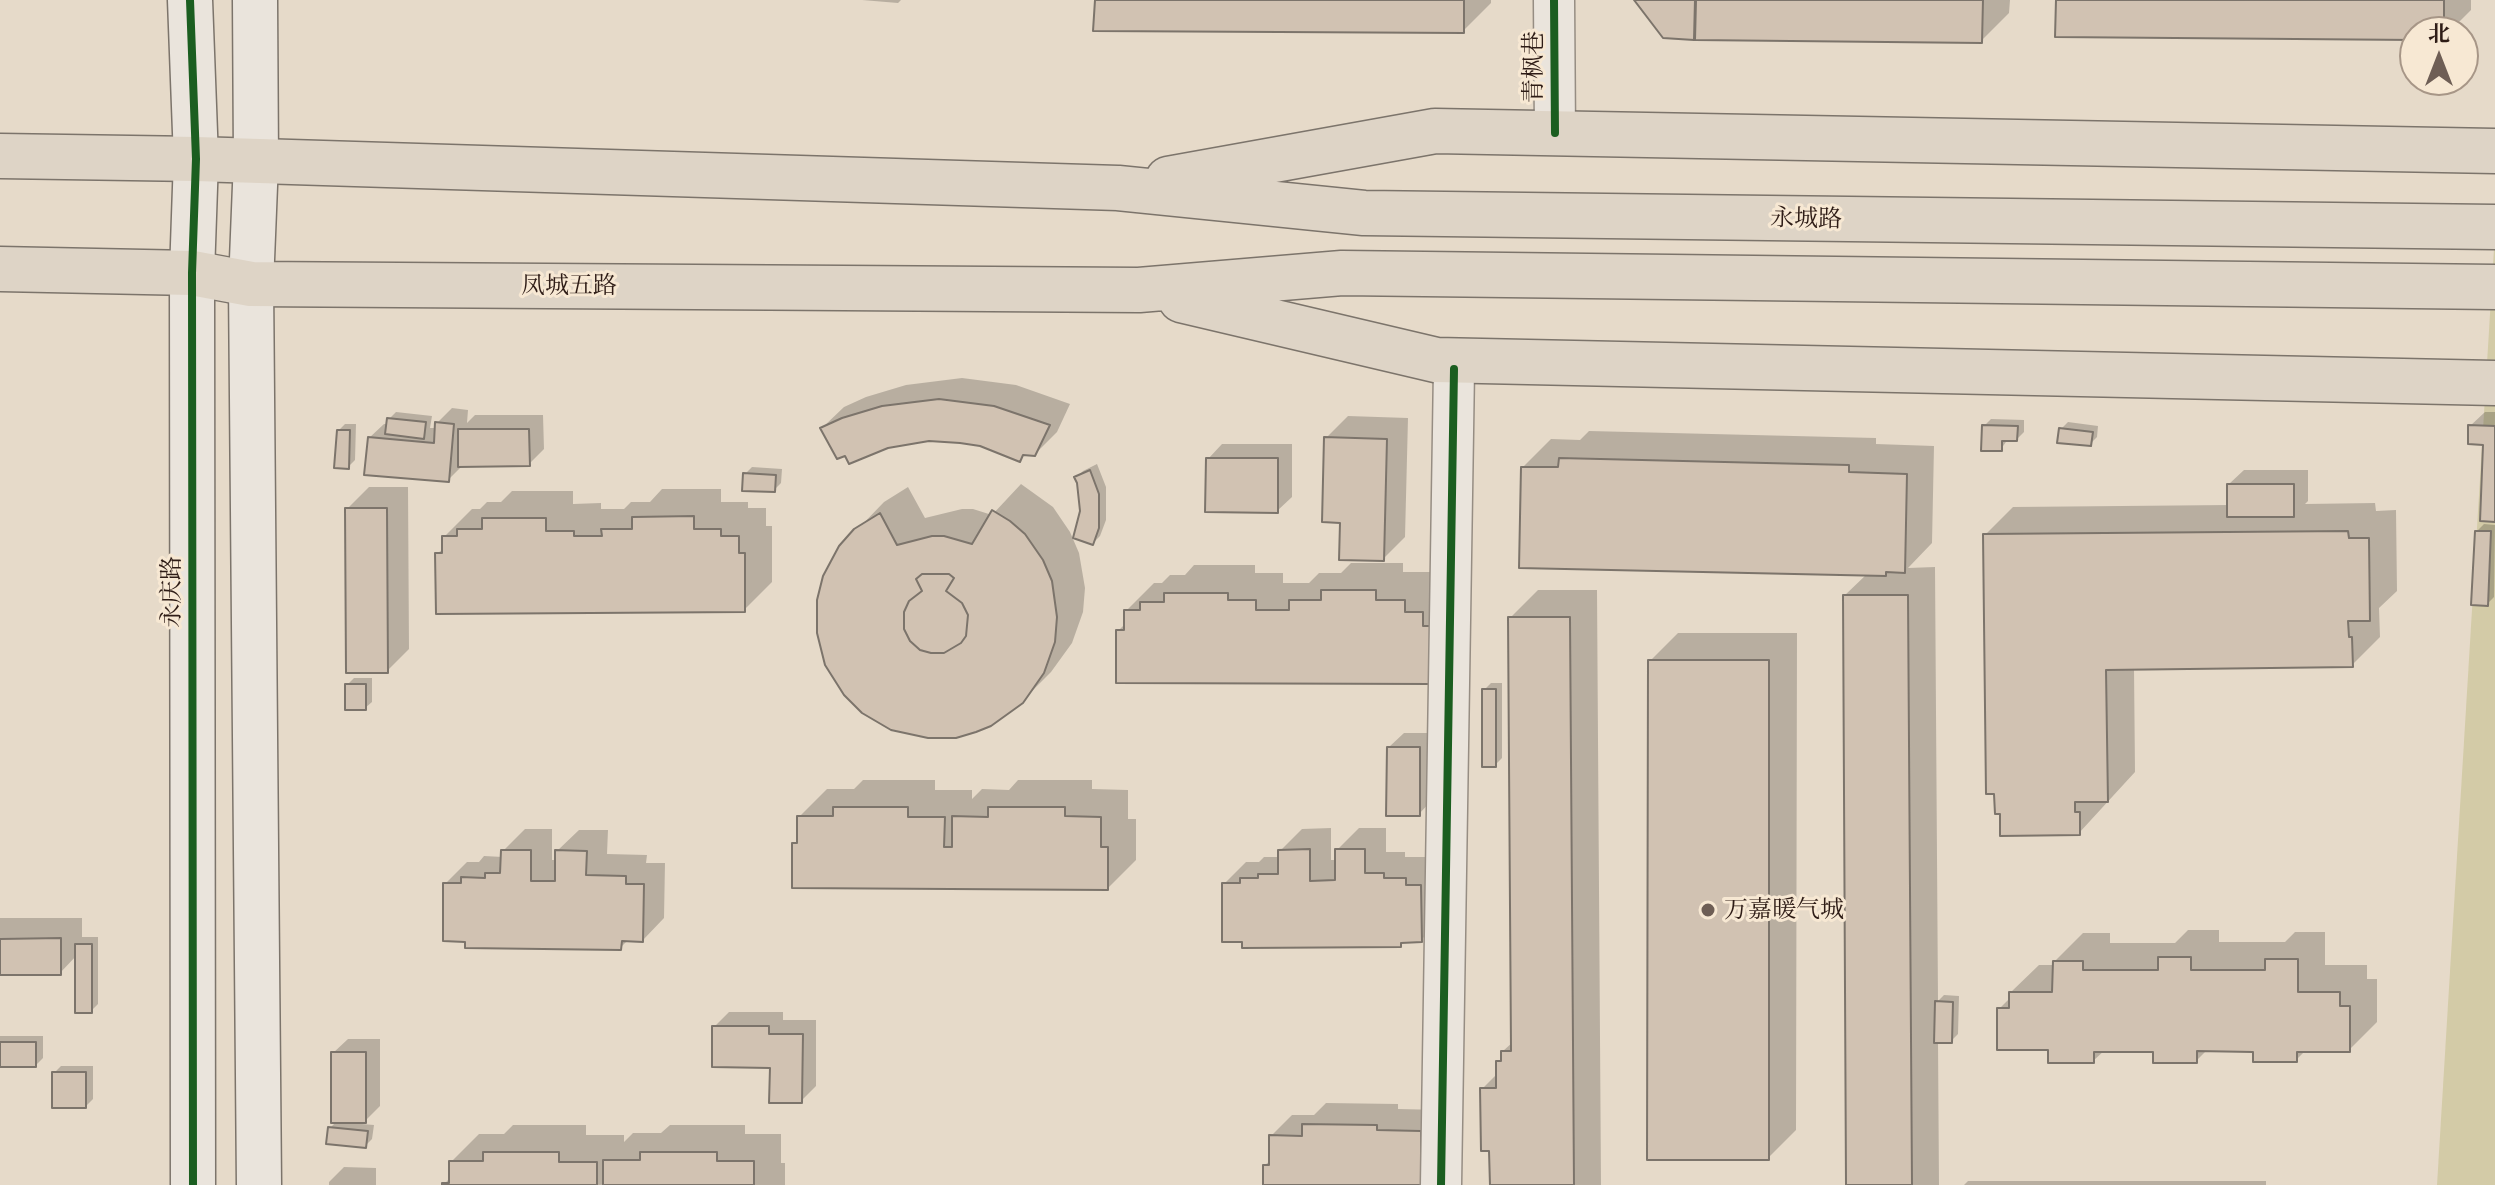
<!DOCTYPE html>
<html>
<head>
<meta charset="utf-8">
<style>
	body { margin:0 }
	#map { position:relative; width:2495px; height:1185px; overflow:hidden; background:#e6dac9; font-family:"Libre Caslon Text","Noto Serif SC",serif }
	canvas { display:block }
	.north { position:absolute; left:2399px; top:16px; width:80px; height:80px; box-sizing:border-box; background:#f7e8d3; border:2px solid #a79687; border-radius:50%; rotate:0deg; font-size:22px; font-weight:700; line-height:32px; text-align:center; color:#2e1c16 }
	.north::after { content:''; display:block; margin:auto; width:28px; height:36px; background:#6e5e55; clip-path:polygon(50% 0,100% 100%,50% 72%,0 100%) }
</style>
</head>
<body>
<div id="map">
<canvas width="2495" height="1185"></canvas>
<div class="north">北</div>
</div>
<script>
const ctx = document.querySelector('canvas').getContext('2d');
ctx.lineJoin = 'round';
function fill(path, color) { ctx.fillStyle = color; ctx.fill(path, 'evenodd'); }
function stroke(path, color, width, dash) { ctx.strokeStyle = color; ctx.lineWidth = width; ctx.lineCap = dash ? 'butt' : 'round'; ctx.setLineDash(dash || []); ctx.stroke(path); }
function label(font, color, halo, rows, align = 'center') {
  ctx.font = font + ' "Libre Caslon Text","Noto Serif SC",serif'; ctx.lineWidth = 6; ctx.setLineDash([]); ctx.textBaseline = 'middle'; ctx.strokeStyle = halo; ctx.fillStyle = color; for (const [text, x, y, turn = 0] of rows) {
    ctx.save(); ctx.translate(x, y); ctx.rotate((+turn || 0) * Math.PI / 180); ctx.textAlign = isNaN(turn) ? turn : align; if (halo) ctx.strokeText(text, 0, 0); ctx.fillText(text, 0, 0); ctx.restore();
  }
}
fill(new Path2D(`
	M2495,232v953h-58z`), '#d3cba7');
fill(new Path2D(`
	M862,0h39l-3,3z
	M1097,0h394v3l-28,28z
	M1637,0h373l-1,13 -28,28 -317,-5z
	M2058,0h413v10l-22,22h-34v6z
	M962,378l54,7 54,19 -13,28 -22,22 -10,-1 -6,6 -38,-15 -52,-5 -83,15 -24,-26 22,-21 22,-10 40,-12z
	M452,408l16,2 -1,13 8,-8h68l1,34 -15,15 -66,1 -15,15 -79,-42 15,-14h4l1,-5 7,-7 36,4 -2,12h7v-5z
	M2485,412h10v108l-10,-77 -15,-17z
	M1348,416l60,2 -3,119 -22,22 -41,-38 -16,-83z
	M1991,419l33,1v12l-7,7h-9l-7,10 -17,-23z
	M2068,422l30,4 -1,11 -7,7 -29,-15z
	M345,424h11l-1,36 -7,7 -10,-36z
	M1589,431l287,7v6l58,2 -2,97 -24,25 27,-1 3,434 6,-6 15,1 -1,38 -7,7h-13l1,144h-91l-4,-589 23,-22 -344,-107 28,-28 29,1z
	M1222,444h70v53l-15,14 -69,-52z
	M1097,464l9,23v33l-6,16 -7,7 -11,-32 -6,-33 7,-7z
	M752,467l30,2 -1,14 -7,7 -29,-16z
	M2244,470h64v31l-3,3 70,-1 1,8 20,-1 1,81 -18,17 1,29 -28,28 -218,3 1,104 -56,61 -94,-298 28,-28 216,-2v-21z
	M1021,484l32,23 17,25 9,21 6,35 -2,24 -11,31 -21,29 -29,29 -166,-170 28,-29 24,-15 17,31 37,-9h11l19,6z
	M369,487h39l1,162 -22,22 -40,-162z
	M662,489h59v13h27v6h18v18h6v56l-28,28 -307,-56 7,-6v-11l28,-28h8l7,-7h14l11,-11h61v13l28,-1v6h23l7,-7h19z
	M2484,524l11,1 -1,72 -7,7 -10,-73z
	M1351,563h52v9h29l26,82 -340,-23 8,-8v-12l28,-28h8l8,-8h15l9,-10h61v8h28v10h26l10,-10h22z
	M1538,590h59l4,595h-109l-1,-36 -9,-60 16,-16v-11l5,-5v-6l10,-9 -3,-424z
	M1678,633h119l-1,497 -28,28 -118,-497z
	M354,678h18v24l-7,6 -18,-23z
	M1491,683h11v75l-7,7 -11,-75z
	M1404,733h30l-1,66 -14,15 -30,-67z
	M863,780h72v10h37v9l10,-10 27,1 9,-10h74v9l36,1v29h8v41l-28,28 -314,-44 5,-5v-22l28,-28h27z
	M1331,828v32h6v-10l22,-22h27v24h19v5h22l16,61 -22,22 -17,1 -4,4 -176,-61 22,-22h13l5,-5h14l2,-6 22,-22z
	M525,829h27v31h5v-9l22,-21h29l-1,24 40,1 -1,8h19l-1,55 -21,22 -14,-1 -9,9 -175,-64 22,-22h12l5,-6 19,1v-6z
	M0,918h82v19h16v67l-7,7 -14,-56 -17,18h-60z
	M2188,930h31v12h66l10,-10h30v33h42v14h10v43l-28,28h-43l-10,10 -41,-10 -47,-1 -12,12 -41,-11h-50l-12,11 -43,-13 -51,-39 12,-12v-5l28,-27h16v-4l28,-28h27v10h65z
	M729,1012h54v8h33v66l-15,15 -29,-35 -58,-39z
	M0,1036h43v22l-7,7h-36z
	M348,1039h32v67l-18,18 12,1 -2,14 -7,7 -35,-18 7,-7 -4,-68z
	M61,1066h32v33l-7,7 -32,-33z
	M1326,1103l72,1v5l44,1 5,75h-182v-20l6,-5v-24l21,-21h22z
	M513,1125h73v10h38v7l9,-9h28l9,-8h75v9h36v29h4v22h-341l7,-9v-14l28,-28h25z
	M344,1167l32,1v17h-47v-3z
	M1968,1181h298v4h-302z`), '#0003');
const building = new Path2D(`
	M1095,0h369v33l-371,-2z
	M1634,0h61l-1,40 -31,-2z
	M1696,0h287l-1,43 -287,-3z
	M2056,0h388v32h-29v8l-360,-3z
	M939,399l55,7 56,19 -15,31 -12,-1 -3,7 -40,-16 -20,-3 -31,-2 -41,7 -39,16 -4,-8 -8,3 -17,-31 22,-10 40,-12z
	M387,418l39,4 -2,17 -39,-5z
	M435,422l19,2 -5,58 -85,-7 4,-38 66,6z
	M1982,425l36,1 -1,15h-15v10h-21z
	M2468,425l27,1v96l-15,-1 3,-76 -15,-1z
	M2059,428l34,4 -2,14 -34,-3z
	M458,429h71l1,37 -72,1z
	M337,430h13l-1,39 -15,-1z
	M1324,437l63,2 -3,122 -45,-1 1,-37 -18,-1z
	M1206,458h72v55l-73,-1z
	M1559,458l290,7v7l58,2 -2,99 -19,-1v4l-367,-8 2,-101h37z
	M1090,470l9,24v34l-6,17 -20,-7 7,-27 -3,-28 -3,-6z
	M743,473l33,2 -1,17 -33,-1z
	M2227,484h67v33h-67z
	M345,508h42l1,165h-42z
	M992,510l18,11 15,13 18,26 9,21 5,36 -2,25 -11,31 -21,30 -32,23 -15,6 -20,6h-28l-37,-8 -29,-17 -18,-18 -19,-30 -8,-32v-33l6,-24 16,-30 15,-17 26,-16 17,32 35,-9h12l28,8zM922,574h27l5,4 -8,13 16,12 6,12 -2,21 -5,7 -17,10h-13l-11,-3 -10,-9 -6,-12v-17l5,-11 13,-10 -6,-12z
	M694,516v13h27v7h18v17h6v59l-309,2 -1,-61h7v-17h15v-7h25v-11h64v13h28v5h28l-1,-7h31v-12z
	M2348,531l1,7h20l1,83h-22l1,16h3l1,30 -247,3 2,132h-33v10h5v23l-80,1v-22h-5l-1,-20h-8l-3,-260z
	M2475,531h16l-3,75 -17,-1z
	M922,574h27l5,4 -8,13 16,12 6,12 -2,21 -5,7 -17,10h-13l-11,-3 -10,-9 -6,-12v-17l5,-11 13,-10 -6,-12z
	M1321,590h55v10h29v12h18v14h8v58l-315,-1v-53h8v-20h16v-8h24v-9h64v7h28v10h33v-10h32z
	M1843,595h65l4,590h-66z
	M1508,617h62l4,568h-84l-1,-34h-8l-1,-63h16v-27h5v-10h10z
	M1648,660h121v500h-122z
	M345,684h21v26h-21z
	M1482,689h14v78h-14z
	M1387,747h33v69h-34z
	M833,807h75v10h37l-1,30h8v-31l36,1v-10h77v9l36,1v30h7v43l-316,-2v-45h5v-27h36z
	M1310,849v32l25,-1v-31h30v24h19v5h22v7h15l1,57 -21,1v4l-159,1v-6h-20v-59h18v-5h18v-4h20v-24z
	M501,850h30v31h24v-31l32,1 -1,24 40,1v8h18l-1,58 -21,-1 -1,9 -156,-2v-6l-22,-1v-58h18v-6l24,1v-5h15z
	M61,938v37h-61v-36z
	M75,944h17v69h-17z
	M2158,957h33v13h74v-11h33v33h42v14h10v46h-53v10h-44v-10l-56,-1v12h-44v-11h-59v11h-46v-13h-51v-42h12v-16h43l1,-31h30v9h75z
	M1935,1001l18,1 -1,41h-18z
	M712,1026h57v8h34l-1,69h-33l1,-35 -58,-1z
	M0,1042h36v25h-36z
	M331,1052h35v71h-35z
	M52,1072h34v36h-34z
	M1302,1124l75,1v5l44,1v30h6v24h-164v-20h6v-30l33,1z
	M328,1127l40,4 -2,17 -40,-4z
	M483,1152h76v10h38v23h-155v-2h7v-22h34z
	M640,1152h77v9h37v24h-151v-25h37z`);
fill(building, '#d1c2b2');
stroke(building, '#7c746b', 2);
const street = new Path2D(`
	M1554,0l1,133
	M1441,1185l13,-816`);
const secondary = new Path2D(`
	M190,0l6,159 -4,114 1,912
	M255,0l1,161 -5,123 8,901`);
const primary = new Path2D(`
	M0,156l196,3 922,29 246,25 1131,14
	M1168,179l267,-48 1060,20
	M0,269l192,4 59,11 888,6 203,-17 1153,14
	M1181,300l255,60 1059,23`);
stroke(street, '#968d83', 43);
stroke(secondary, '#7c746b', 47);
stroke(primary, '#7c746b', 47);
stroke(street, '#eae4dc', 40);
stroke(secondary, '#eae4dc', 44);
stroke(primary, '#ded4c6', 44);
stroke(new Path2D(`
	M190,0l6,159 -4,114 1,912
	M1554,0l1,133
	M1441,1185l13,-816`), '#1b5e20', 8);
for (const [x, y, r, color] of [
	[1708,910,8,"#6e5e55"]
]) { const dot = new Path2D(); dot.arc(x, y, r, 0, 2 * Math.PI); ctx.fillStyle = color; ctx.fill(dot); stroke(dot, '#f7e8d3', 3); }
label('24px', '#2e1c16', '#f7e8d3', [
	["青枫巷",1534,67,-90],
	["永城路",1806,219,1],
	["凤城五路",569,286],
	["永庆路",172,592,-90]
]);
label('24px', '#2e1c16', '#f7e8d3', [
	["万嘉暖气城",1724,910]
], 'left');
</script>
</body>
</html>
